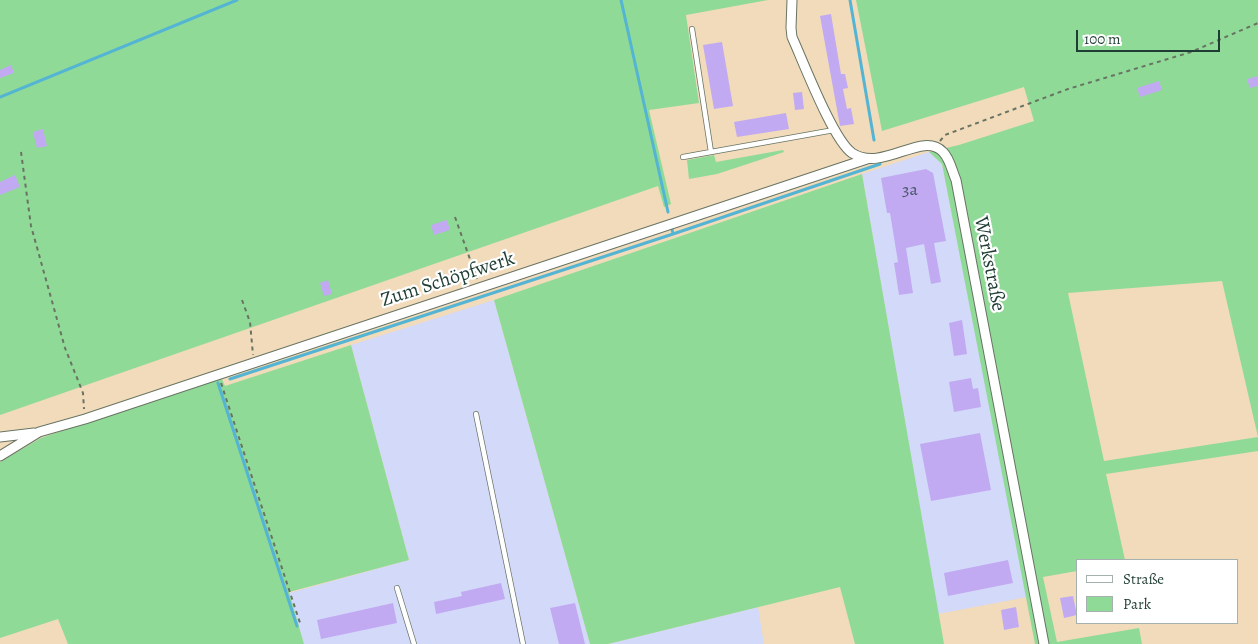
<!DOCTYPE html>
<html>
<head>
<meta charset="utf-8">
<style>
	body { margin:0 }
	#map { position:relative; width:1258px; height:644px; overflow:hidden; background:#f1dbba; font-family:Alegreya,serif }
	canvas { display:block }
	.legend { position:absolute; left:1076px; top:559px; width:162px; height:65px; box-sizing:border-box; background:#fff; border:1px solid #a5b1ae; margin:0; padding:6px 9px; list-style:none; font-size:15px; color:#1f3d34 }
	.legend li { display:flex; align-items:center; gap:10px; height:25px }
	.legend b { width:25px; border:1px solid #a5b1ae }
	.scale { position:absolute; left:1076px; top:30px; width:144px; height:22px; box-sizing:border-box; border:2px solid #1f3d34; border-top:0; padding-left:6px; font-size:15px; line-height:18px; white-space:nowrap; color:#1f3d34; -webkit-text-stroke:4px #fff; paint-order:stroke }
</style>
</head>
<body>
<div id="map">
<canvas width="1258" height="644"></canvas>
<ul class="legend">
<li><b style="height:6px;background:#fff"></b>Straße</li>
<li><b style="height:14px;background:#90da97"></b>Park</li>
</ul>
<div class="scale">100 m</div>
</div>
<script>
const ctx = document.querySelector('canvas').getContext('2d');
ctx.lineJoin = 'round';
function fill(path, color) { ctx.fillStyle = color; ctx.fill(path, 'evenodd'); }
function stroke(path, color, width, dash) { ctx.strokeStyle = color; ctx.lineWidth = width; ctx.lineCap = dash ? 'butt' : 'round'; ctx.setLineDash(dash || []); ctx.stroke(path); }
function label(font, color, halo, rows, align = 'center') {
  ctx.font = font + ' Alegreya,serif'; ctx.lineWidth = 4.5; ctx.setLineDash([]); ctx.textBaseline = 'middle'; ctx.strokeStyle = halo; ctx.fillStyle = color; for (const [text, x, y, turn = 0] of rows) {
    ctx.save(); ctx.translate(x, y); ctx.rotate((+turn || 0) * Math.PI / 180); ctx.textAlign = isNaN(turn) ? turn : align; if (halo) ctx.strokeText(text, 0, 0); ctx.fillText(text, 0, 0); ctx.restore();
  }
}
fill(new Path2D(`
	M929,152l13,12 85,433 -89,17 -76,-440z
	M494,300l96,344h-286l-15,-51 120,-33 -58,-215z
	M758,607l6,37h-156z`), '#d3d9f9');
fill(new Path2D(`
	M0,0h768l-82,15 13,88 -50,7 22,94 -7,3 -6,-21 -658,229z
	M856,0h402v451l-152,23 19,86h-48v11l-34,6 14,65 82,-14 3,16h-107l-93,-480 -13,-12 30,-7 75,-24 -10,-34 -142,44zM1222,281l36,156 -154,24 -36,-168z
	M783,150l1,2 -67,22 -28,5 -2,-19 27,-5 2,7z
	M862,174l82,470h-89l-15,-57 -232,57h-18l-96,-344z
	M351,345l58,215 -120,32 15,52h-236l-10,-25 -58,19v-176l41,-24 180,-61 4,9z`), '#90da97');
stroke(new Path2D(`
	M621,0l47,212
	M850,0l24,140
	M0,97l237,-97
	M673,234l207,-70
	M230,379l443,-145 -1,-5
	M218,383l79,243`), '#54b4d3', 3);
fill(new Path2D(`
	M831,14l10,60h4l3,14 -5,1 4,20 4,-1 3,16 -14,2 -20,-110z
	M722,42l11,64 -19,3 -11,-64z
	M11,65l3,8 -14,5v-8z
	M1258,76v10l-8,2 -3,-9z
	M1159,81l3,9 -22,7 -3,-9z
	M802,92l2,17 -9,1 -2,-17z
	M786,113l3,16 -52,8 -3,-15z
	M43,129l4,17 -10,2 -4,-16z
	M926,169l7,4 13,68 -12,2 7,39 -10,2 -7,-40 -18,4 7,45 -14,2 -5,-32 4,-1 -8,-49h-3l-6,-35z
	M15,175l5,12 -20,8v-13z
	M447,220l3,10 -16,5 -3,-10z
	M328,280l4,14 -8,2 -4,-13z
	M962,320l5,34 -13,2 -5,-33z
	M971,378l2,11 5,-1 3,19 -27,5 -5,-30z
	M980,433l11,57 -60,11 -11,-57z
	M1008,560l5,23 -65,13 -4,-23z
	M501,583l4,16 -69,15 -2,-12 28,-6 -1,-4z
	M1073,596l4,19 -13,3 -4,-20z
	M393,603l4,20 -76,16 -4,-19z
	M575,603l10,41h-26l-9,-36z
	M1016,607l3,20 -15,3 -3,-20z`), '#c1aaf2');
const lane = new Path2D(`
	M692,29l19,123
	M683,157l151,-27
	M476,414l47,230
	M397,588l17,56`);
const street = new Path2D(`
	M792,0l-1,28 1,9c11,24 41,103 60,116 31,20 70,-23 91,-1 7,7 9,19 13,28l88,464
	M0,437l34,-4
	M0,456l39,-24 46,-13 782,-260`);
stroke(lane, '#687463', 6);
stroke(street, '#687463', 11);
stroke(new Path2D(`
	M940,141l5,-6 123,-46 123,-37 67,-29
	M21,152l10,74 34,122 18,45 1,16
	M455,217l22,62
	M242,300l8,22 3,33
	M221,383l80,243`), '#687463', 2, [4, 4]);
stroke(lane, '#fff', 4.5);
stroke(street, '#fff', 9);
label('18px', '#485864', null, [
	["3a",910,191]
]);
label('20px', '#1f3d34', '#fff', [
	["Werkstraße",989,264,79],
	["Zum Schöpfwerk",448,280,-18]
]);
</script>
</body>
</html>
